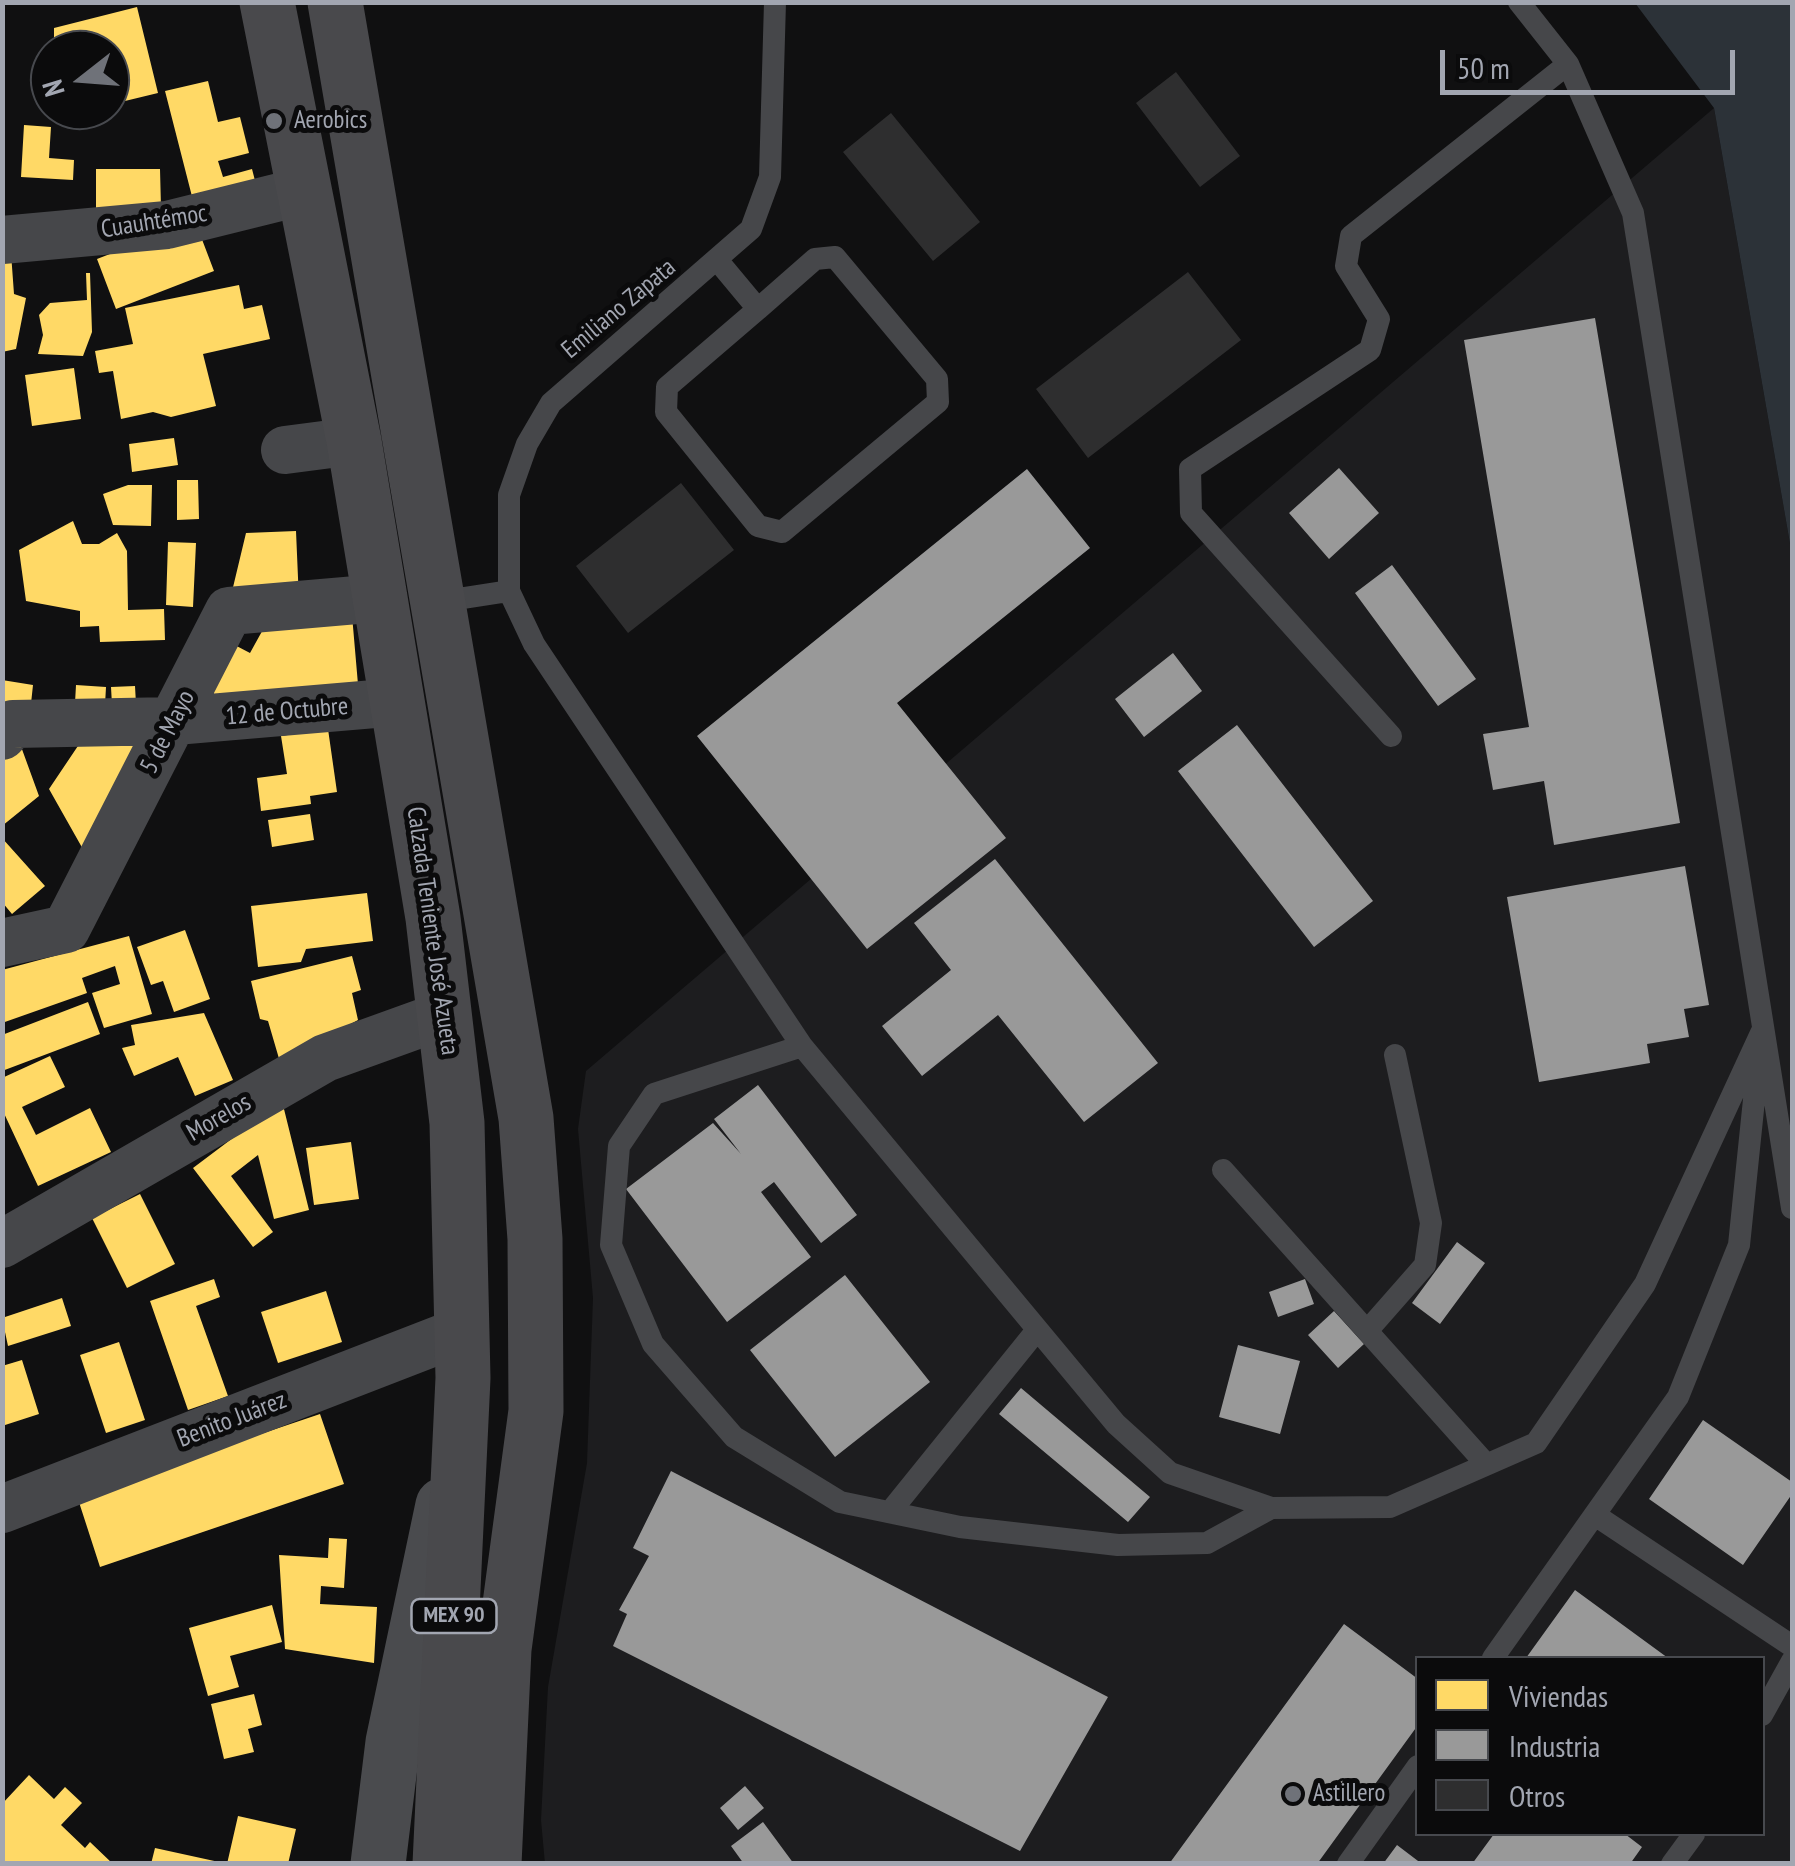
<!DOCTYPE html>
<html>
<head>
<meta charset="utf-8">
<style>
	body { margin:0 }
	#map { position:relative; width:1795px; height:1866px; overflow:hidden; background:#101011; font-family:"PT Sans Narrow",sans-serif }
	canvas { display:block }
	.frame { position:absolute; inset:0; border:5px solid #a2a6b1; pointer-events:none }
	.legend { position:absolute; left:1415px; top:1656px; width:350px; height:180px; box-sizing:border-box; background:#0b0b0c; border:2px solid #47494e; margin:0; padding:12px 18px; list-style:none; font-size:30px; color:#a2a6b1 }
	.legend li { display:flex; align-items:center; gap:20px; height:50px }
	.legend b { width:50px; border:2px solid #47494e }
	.north { position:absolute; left:30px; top:30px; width:100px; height:100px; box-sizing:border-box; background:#0b0b0c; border:2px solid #47494e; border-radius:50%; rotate:253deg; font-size:28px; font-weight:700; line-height:40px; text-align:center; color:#a2a6b1 }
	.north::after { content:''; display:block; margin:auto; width:35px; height:45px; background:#6f7279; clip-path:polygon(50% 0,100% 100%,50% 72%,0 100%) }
	.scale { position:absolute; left:1440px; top:50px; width:295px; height:45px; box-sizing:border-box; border:5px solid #a2a6b1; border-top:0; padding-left:12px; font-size:30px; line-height:35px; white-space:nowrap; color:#a2a6b1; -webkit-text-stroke:8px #0b0b0c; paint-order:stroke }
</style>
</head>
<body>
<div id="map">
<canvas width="1795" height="1866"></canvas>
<div class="frame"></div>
<ul class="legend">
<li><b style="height:28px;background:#ffd966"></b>Viviendas</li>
<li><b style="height:28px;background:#999"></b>Industria</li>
<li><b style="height:28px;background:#2e2e2f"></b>Otros</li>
</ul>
<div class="north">N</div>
<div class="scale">50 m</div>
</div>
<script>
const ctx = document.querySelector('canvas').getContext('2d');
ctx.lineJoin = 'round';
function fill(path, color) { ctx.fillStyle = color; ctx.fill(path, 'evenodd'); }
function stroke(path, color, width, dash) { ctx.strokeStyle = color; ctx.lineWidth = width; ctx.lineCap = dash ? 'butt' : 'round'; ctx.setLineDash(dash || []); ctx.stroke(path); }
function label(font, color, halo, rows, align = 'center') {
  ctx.font = font + ' "PT Sans Narrow",sans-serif'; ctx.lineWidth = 10; ctx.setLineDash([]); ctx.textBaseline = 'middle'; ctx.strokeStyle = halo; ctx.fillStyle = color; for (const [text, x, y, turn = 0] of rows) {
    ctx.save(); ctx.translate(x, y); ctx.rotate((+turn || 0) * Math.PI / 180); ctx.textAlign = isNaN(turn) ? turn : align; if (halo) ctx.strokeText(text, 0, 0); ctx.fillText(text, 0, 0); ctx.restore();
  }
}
fill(new Path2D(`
	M1714,108l78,447v1308l-1247,1 -4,-44 7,-133 39,-224 6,-165 -15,-169 8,-58zM1418,1658h344v176h-344z`), '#1d1d1f');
fill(new Path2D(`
	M1635,3h157v552l-78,-447z`), '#2c3238');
fill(new Path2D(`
	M137,7l21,86 -33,8 -14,-53 -57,2v-22z
	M208,81l10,41 22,-5 9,36 -31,8 5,16 29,-8 8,31 -63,16 -32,-125z
	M24,125l27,2 -2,31 25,2 -1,20 -52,-3z
	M96,169h64l1,39 -65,1z
	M195,221l19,50 -98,38 -19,-50z
	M11,253l3,41 12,4 -10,51 -14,3v-98z
	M86,273h4l2,59 -9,24 -45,-2 5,-19 -4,-20 11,-12 37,-3z
	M239,285l5,24 18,-4 8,34 -67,15 13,52 -45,11 -18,-5 -32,7 -8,-48 -14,2 -4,-22 38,-7 -8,-36z
	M74,368l7,51 -49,7 -7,-51z
	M174,438l4,27 -46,7 -3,-28z
	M177,480h21l1,39 -22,1z
	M128,485h24l-1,41 -38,-1 -10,-31z
	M73,521l9,23h17l18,-11 10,18 1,59 36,-1 1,31 -65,2 -1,-16 -19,1v-16l-54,-10 -7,-51z
	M296,531l3,70 -70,3 17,-71z
	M168,542l28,1 -3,64 -27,-2z
	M271,615h81l7,81 -163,11 31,-66 23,12z
	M2,680l31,5 -3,28 -28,-3z
	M76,685l30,2 -1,18 -30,-2z
	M135,686l1,18 -24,1 -1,-18z
	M328,729l9,63 -27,4 1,8 -50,7 -4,-33 30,-4 -6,-38z
	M153,730l-69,121 -35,-62 39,-58z
	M19,741l20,55 -37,30v-70z
	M310,814l4,26 -42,7 -4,-27z
	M2,838l43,48 -33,28 -10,-12z
	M367,893l6,48 -67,8 -5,13 -43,5 -7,-61z
	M185,930l25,69 -36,13 -11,-31 -12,4 -14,-38z
	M129,936l23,78 -48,14 -12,-35 28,-9 -5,-18 -33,12 5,15 -85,30v-53z
	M352,956l9,34 -9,3 6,27 -78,42 -12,-41 -8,-2 -9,-38z
	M88,1002l12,32 -98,37v-36z
	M204,1013l29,67 -38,16 -17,-39 -44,19 -12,-28 13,-3 -4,-20z
	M50,1056l15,31 -43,20 14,28 54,-27 21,44 -73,34 -36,-77v-31z
	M282,1101l27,109 -35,9 -16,-64 -27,21 42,56 -20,15 -60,-79z
	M351,1142l8,57 -45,6 -8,-57z
	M140,1194l35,70 -48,24 -35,-70z
	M214,1279l6,18 -24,9 32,90 -40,14 -38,-109z
	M326,1291l16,51 -64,21 -17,-51z
	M62,1298l9,28 -63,20 -6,-28z
	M119,1342l26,78 -39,13 -26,-78z
	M22,1360l17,54 -37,12v-60z
	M320,1414l24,70 -244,83 -23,-71z
	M329,1538l18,1 -3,49 -23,-2 -1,18 57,3 -3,56 -89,-14 -6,-94 49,3z
	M272,1605l10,37 -52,14 9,31 -31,9 -19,-68z
	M254,1694l8,31 -14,4 6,23 -30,7 -13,-55z
	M29,1775l25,24 11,-12 17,16 -21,22 24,23 5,-6 23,22h-111v-60z
	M238,1816l58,13 -8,35h-61z
	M155,1848l64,14v2h-68z`), '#ffd966');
fill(new Path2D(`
	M1595,318l85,505 -126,22 -10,-64 -51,9 -10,-56 46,-7 -65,-387z
	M1339,468l40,45 -50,46 -40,-46z
	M1027,469l63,79 -193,155 109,135 -139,111 -170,-213z
	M1392,565l84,114 -38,27 -83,-113z
	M1173,653l29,38 -58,46 -29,-38z
	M1237,725l136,176 -59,46 -136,-176z
	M995,859l163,204 -74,59 -86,-107 -76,61 -40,-50 69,-56 -37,-47z
	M1685,866l24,139 -25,4 5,28 -42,7 3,19 -111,19 -32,-185z
	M758,1085l99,130 -36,28 -47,-61 -13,10 50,65 -84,65 -101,-133 87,-66 28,31 -27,-35z
	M1457,1242l28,21 -45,61 -28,-21z
	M845,1275l85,107 -95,75 -85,-107z
	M1305,1279l9,25 -36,13 -9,-25z
	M1334,1311l30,33 -26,24 -30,-33z
	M1238,1345l62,16 -20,73 -61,-17z
	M1021,1388l129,109 -22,25 -129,-108z
	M1703,1420l89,62v12l-49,71 -94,-66z
	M671,1471l437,226 -88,154 -407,-205 14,-32 -8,-4 30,-54 -16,-8z
	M1575,1590l93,68h-142z
	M1344,1624l74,55v46l-101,139h-148z
	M745,1786l19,22 -26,22 -18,-22z
	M763,1822l31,42h-50l-13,-18z
	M1494,1834h131l17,13 -12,17h-158z
	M1397,1845l25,19h-39z`), '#999');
fill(new Path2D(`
	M1176,72l64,84 -40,31 -64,-84z
	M891,113l89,109 -47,39 -90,-109z
	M1188,272l53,68 -153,118 -52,-69z
	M681,483l53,67 -106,83 -52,-67z`), '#2e2e2f');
stroke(new Path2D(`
	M1519,2l49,62 65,149 159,995
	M718,261l40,48 57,-50 20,-2 102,122 1,23 -156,130 -24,-6 -92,-114 1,-25 91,-78
	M509,591l25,53 268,402 314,378 54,49 101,35 119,-1 146,-64 109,-159 116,-251
	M438,602l71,-11v-96l18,-51 24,-41 200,-174 19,-52 5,-175
	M1391,736l-200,-223 -1,-44 180,-119 9,-31 -33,-53 5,-30 217,-172
	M802,1046l-148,48 -35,52 -8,99 42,99 81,93 106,65 120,25 158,18 89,-2 64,-35
	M1223,1170l263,294
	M1367,1331l58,-66 6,-42 -36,-168
	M890,1512l147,-182
	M1595,1515l197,131
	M1493,1658l185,-261 61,-152 19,-184
	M1762,1715l30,-54
	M1348,1864l70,-98
	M1672,1864l22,-30`), '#46474a', 22);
stroke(new Path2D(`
	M2,240l165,-15 137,-34
	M285,450l69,-9
	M2,736l11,-12 162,-3 223,-19
	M2,943l64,-14 163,-318 151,-13
	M2,1244l323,-186 122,-44
	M2,1509l460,-178`), '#46474a', 48);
stroke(new Path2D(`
	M378,1864l15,-122 50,-237`), '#4a4b4e', 55);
stroke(new Path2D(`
	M267,2l87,439 79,477 24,205 6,255 -23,486
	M335,2l191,1116 9,121 1,172 -32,238 -10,215`), '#49494c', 55);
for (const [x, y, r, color] of [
	[274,121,10,"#6f7279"],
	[1293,1794,10,"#6f7279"]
]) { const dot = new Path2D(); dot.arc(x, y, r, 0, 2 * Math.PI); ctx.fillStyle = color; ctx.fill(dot); stroke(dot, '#0b0b0c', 4); }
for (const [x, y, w] of [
	[454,1616,85]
]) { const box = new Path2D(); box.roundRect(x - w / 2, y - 17, w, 34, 8); ctx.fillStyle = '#0b0b0c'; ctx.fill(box); stroke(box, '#a2a6b1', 2.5); }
label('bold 22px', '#a2a6b1', null, [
	["MEX 90",454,1616]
]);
label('25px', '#a2a6b1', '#0b0b0c', [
	["Aerobics",294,121],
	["Astillero",1313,1794]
], 'left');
label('25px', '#a2a6b1', '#0b0b0c', [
	["Cuauhtémoc",154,222,-9],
	["Emiliano Zapata",619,309,-40],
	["12 de Octubre",287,712,-5],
	["5 de Mayo",168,732,-63],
	["Calzada Teniente José Azueta",432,931,82],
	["Morelos",219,1118,-30],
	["Benito Juárez",232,1420,-21]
]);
</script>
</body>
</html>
